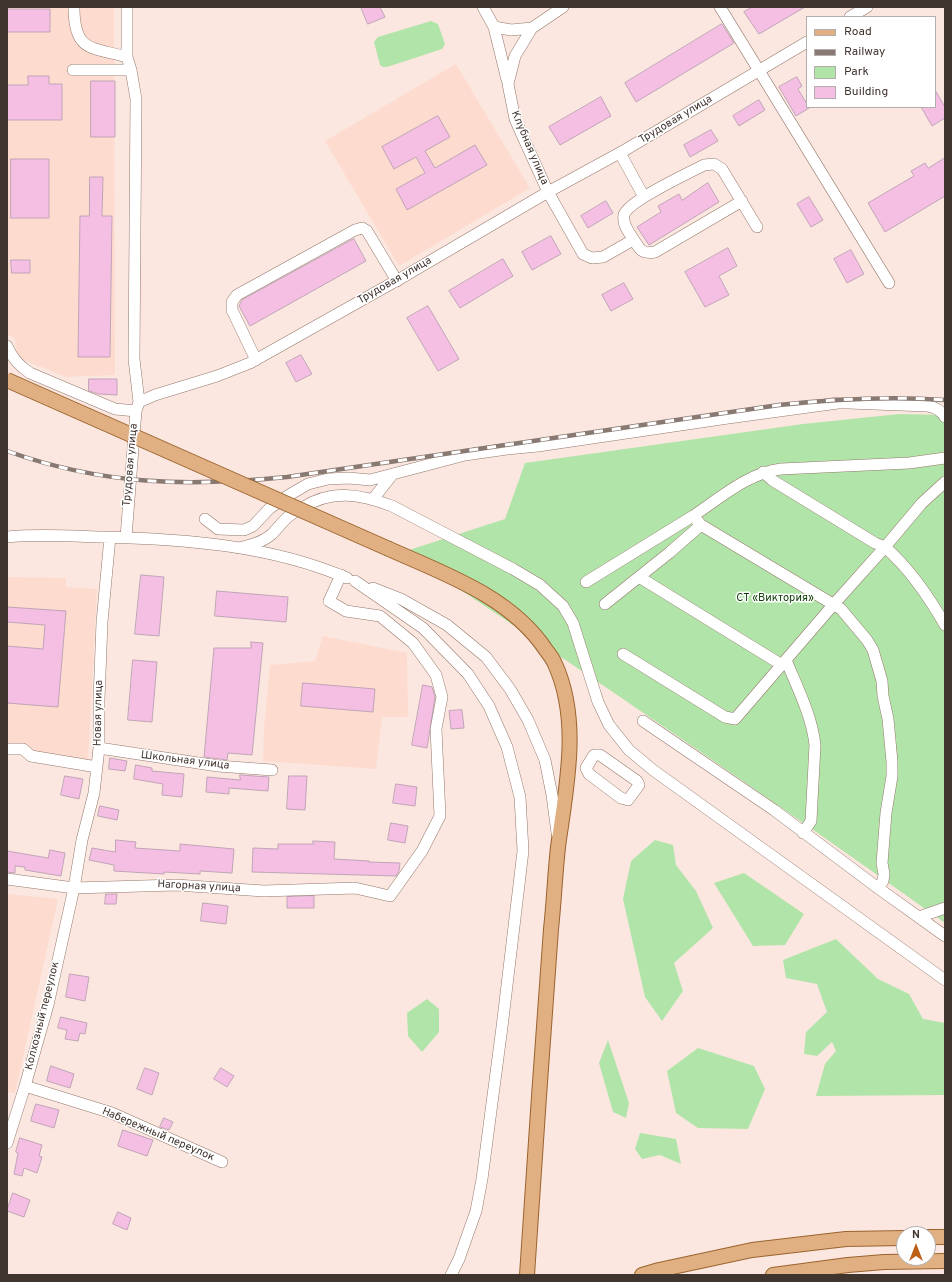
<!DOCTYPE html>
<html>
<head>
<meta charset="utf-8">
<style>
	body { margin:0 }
	#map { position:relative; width:952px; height:1282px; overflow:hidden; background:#fbe7df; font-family:Overpass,sans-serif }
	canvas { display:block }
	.frame { position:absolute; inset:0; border:8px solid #40342f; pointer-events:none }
	.legend { position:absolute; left:806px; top:16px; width:130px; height:92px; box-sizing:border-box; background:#fff; border:1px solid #b3aeac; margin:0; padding:5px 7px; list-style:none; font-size:12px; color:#40342f }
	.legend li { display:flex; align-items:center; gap:8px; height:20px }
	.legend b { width:20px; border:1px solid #b3aeac }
	.north { position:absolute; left:896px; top:1226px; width:40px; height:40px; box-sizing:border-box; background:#fff; border:1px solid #b3aeac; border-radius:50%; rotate:0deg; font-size:11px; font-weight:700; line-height:16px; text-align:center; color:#40342f }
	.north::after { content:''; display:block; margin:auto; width:14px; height:18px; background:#bd5e17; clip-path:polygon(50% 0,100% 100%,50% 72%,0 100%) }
</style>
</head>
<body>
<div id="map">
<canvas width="952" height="1282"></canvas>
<div class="frame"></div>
<ul class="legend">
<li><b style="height:5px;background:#e0b082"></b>Road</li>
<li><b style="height:5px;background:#887973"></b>Railway</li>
<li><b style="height:11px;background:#b1e4a9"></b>Park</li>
<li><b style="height:11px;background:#f5bfe4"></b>Building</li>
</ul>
<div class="north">N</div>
</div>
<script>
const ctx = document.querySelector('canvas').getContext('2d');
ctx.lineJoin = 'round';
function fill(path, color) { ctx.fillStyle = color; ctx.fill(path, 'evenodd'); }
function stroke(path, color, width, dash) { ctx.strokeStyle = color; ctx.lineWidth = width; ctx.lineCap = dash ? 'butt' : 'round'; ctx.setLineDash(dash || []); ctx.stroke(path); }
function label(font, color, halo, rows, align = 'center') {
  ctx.font = font + ' Overpass,sans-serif'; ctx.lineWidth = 3; ctx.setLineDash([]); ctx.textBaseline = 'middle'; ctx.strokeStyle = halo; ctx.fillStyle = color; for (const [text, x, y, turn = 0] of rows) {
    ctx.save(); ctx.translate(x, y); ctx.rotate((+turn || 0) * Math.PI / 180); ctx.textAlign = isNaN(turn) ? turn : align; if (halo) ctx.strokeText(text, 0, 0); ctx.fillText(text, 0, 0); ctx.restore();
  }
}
fill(new Path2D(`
	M7,7h107l1,368 -49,2 -49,-20 -2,-18 -8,-5z
	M456,64l74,124 -131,78 -74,-125z
	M7,577l59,1v9l31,2 -9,172 -81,-10z
	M323,636l84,17 1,64h-26l-6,52 -113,-8 1,-33 6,-63 45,-4z
	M7,894l51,5 -43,194 -8,-1z`), '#fddccf');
fill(new Path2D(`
	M431,21l7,3 7,20 -3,5 -55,18h-4l-3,-2 -6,-23 4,-5z
	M900,414l45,1v508c-178,-127 -359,-251 -542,-371l102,-33 20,-56 278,-39z
	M655,840l18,5 3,20 20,26 17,37 -39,35 9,28 -21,30 -17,-24 -22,-98 8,-38z
	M744,873l60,41 -19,31 -32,1 -39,-63z
	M836,939l42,40 31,15 14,25 22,4v72l-129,1 9,-32 11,-13 -4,-9 -15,14 -13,-2 2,-22 21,-20 -10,-28 -31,-6 -3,-18z
	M427,999l12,10v23l-17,20 -14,-16 -1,-23z
	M608,1040l21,63 -3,15 -13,-6 -14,-49z
	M698,1048l56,18 11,23 -17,40 -50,-1 -22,-15 -9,-42z
	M640,1133l36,6 5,25 -21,-9 -18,4 -7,-10z`), '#b1e4a9');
const building = new Path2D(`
	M361,7h19l5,10 -17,7z
	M753,7h52l-46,27 -15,-22z
	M7,9h43v23h-43z
	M722,24l12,19 -98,59 -11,-19z
	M28,76h21v8h13v36h-55v-35h21z
	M797,77l5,9 -4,3 9,15v3l2,1 -13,8 -17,-29z
	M91,81h24v56h-24z
	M935,90l10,17v11l-13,8 -11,-19h14z
	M601,97l10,19 -51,29 -11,-18z
	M759,100l6,10 -26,16 -6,-10z
	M438,116l12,21 -25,14 10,17 40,-23 12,20 -80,45 -11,-21 29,-16 -9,-16 -22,12 -12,-22z
	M711,130l7,11 -28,16 -6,-12z
	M945,158v38l-60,36 -17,-29 46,-27 -3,-5 14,-8 3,5z
	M11,159h38v59h-38z
	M90,177h13l-1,39h10l-2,141h-32l2,-141h9z
	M708,183l11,19 -70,43 -12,-18 24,-15 -3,-6 21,-12 3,6z
	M809,197l14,23 -12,7 -14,-23z
	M606,201l7,12 -25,15 -7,-12z
	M551,236l10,18 -29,16 -10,-18z
	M354,239l12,22 -116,65 -11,-20 3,-6z
	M728,248l9,18 -18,10 10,19 -24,12 -20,-35z
	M851,250l13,24 -17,9 -13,-24z
	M503,259l10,17 -53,32 -11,-17z
	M11,260h19v13h-18z
	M624,283l9,16 -22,12 -9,-16z
	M428,306l31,53 -21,12 -31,-53z
	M301,355l11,19 -16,8 -10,-19z
	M89,379h28v16l-18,-1 -10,-3z
	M141,575l23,2 -5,59 -24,-2z
	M217,591l71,6 -2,25 -71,-6z
	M7,607l59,4 -8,96 -51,-4v-57l36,3 2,-24 -38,-3z
	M251,642l12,1 -11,112 -24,-2 -1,7 -23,-3 10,-109h37z
	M133,660l24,2 -5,60 -24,-2z
	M303,683l72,6 -2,23 -72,-6z
	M423,685l9,2 3,10 -8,51 -15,-3z
	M462,710l2,18 -13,1 -2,-18z
	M110,758l17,3 -2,10 -16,-2z
	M136,765l16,3v3l32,3 -2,23 -20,-2 1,-11 -29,-5z
	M240,775l29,2 -1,14 -39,-3v6l-23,-2 1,-15 33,3z
	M65,776l18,3 -4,20 -18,-4z
	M289,776h18l-2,34 -18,-1z
	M396,784l21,3 -2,19 -22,-3z
	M100,806l19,4 -2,10 -19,-4z
	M391,823l17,3 -3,17 -17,-3z
	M116,840l20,2 -1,6 45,3v-7l54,5 -2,24 -32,-2v3l-36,-2v2l-50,-3v-6l-25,-5 3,-12 23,4z
	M313,841l22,1 -1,17 35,2v1l31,1 -1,8 -3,5 -144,-4 1,-24 25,1v-5h35z
	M50,850l15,3 -4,23 -36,-6v-3l-10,-1v7l-8,-1v-21l41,7z
	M106,894h11l-1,10h-11z
	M314,896v12h-27v-11z
	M203,903l25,3 -2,18 -25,-3z
	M70,974l19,3 -4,24 -19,-4z
	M61,1017l26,6 -2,11 -5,-1 -2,8 -13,-2 2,-9 -9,-2z
	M51,1066l23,8 -4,14 -23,-7z
	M145,1068l14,5 -7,22 -15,-6z
	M221,1068l13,8 -7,11 -13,-8z
	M36,1104l23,6 -5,18 -23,-7z
	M164,1118l9,4 -4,8 -9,-3z
	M123,1130l30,10 -6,16 -29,-10z
	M20,1138l22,7 -3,11 3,1 -5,16 -13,-5 -2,8 -8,-2 4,-21 -2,-1z
	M13,1193l17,7 -6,17 -17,-6z
	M118,1212l13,6 -4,12 -14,-6z`);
fill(building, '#f5bfe4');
stroke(building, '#c0a4b7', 1);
const minor = new Path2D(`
	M74,7c0,45 17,40 53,50l4,13 5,29 -2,260 5,43
	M483,7l11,20
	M563,7l-31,21 -17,28 -7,28 7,35 8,18 25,55 35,62 9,4 11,-1 30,-17
	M720,7l169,276
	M850,17l17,-10
	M127,57v-50
	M73,70h58
	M507,80l-13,-53 17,3 21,-2
	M620,153l24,44
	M742,201l-87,51c-13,2 -15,-2 -21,-12 -5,-7 -12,-16 -10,-25 4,-14 65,-42 80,-50l10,-1 8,5 35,58
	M7,346c5,12 12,20 23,27l85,36 21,2
	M256,360l-24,-50v-8l5,-7 118,-65 7,-2 5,3 30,50
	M945,482l-23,21 -37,44c25,22 44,50 60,78
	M373,499l19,-24
	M693,516l8,9 140,84 26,31 6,10 9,31 1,15 5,23 4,43v14l-6,37 -4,50 2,11 -1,7 -5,7
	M205,519l13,10 26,1 9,-4 17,-18 19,-13 19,-11 20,-5 21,-1 21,2 95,-25 42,-6 31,-3 190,-28 110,-15h10l79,3c8,1 14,4 18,11
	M7,537c31,-3 63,-1 94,0 83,2 169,8 246,41
	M126,537l10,-126 3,-9 16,-7 62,-19 33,-13 153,-86 145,-85 77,-42 182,-108
	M239,548c12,-3 24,-6 33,-14 6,-6 11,-13 17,-18 4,-3 9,-6 13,-8 30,-19 58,-14 90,-2l121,63 27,16 23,21 10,17 25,79 11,23 20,25 24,20 292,210
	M639,577l143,88
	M355,581l68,47 45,46 21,32 18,41 13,50 3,54 -21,176 -20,152 -6,32 -17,48 -8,16
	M586,582c36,-22 71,-44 107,-66 27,-18 55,-43 88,-47l128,-6 36,-5
	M373,588l28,11 46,26 39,32 24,32 18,31 17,40 7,35 5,38
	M605,604l64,-51 32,-28
	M623,654l102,63 10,2 99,-115 51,-57 -10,-4 -103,-63 -9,-8
	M786,660c11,27 26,56 29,85l-4,76 -8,12
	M643,721l131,89 104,78 67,48
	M99,748l119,18 54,4
	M7,749h16l8,7 66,11
	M594,755h6l37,26 2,4 -11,15 -7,-2 -32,-24 -3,-6z
	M7,879l67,9 102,-3 88,6 91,-3 35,8 32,-45 18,-35 -4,-87 6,-32 -6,-22 -23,-32 -33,-27 -34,-5 -17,-10 12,-26
	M919,917l26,-9
	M25,1086l87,27 110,49
	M7,1143l18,-57 23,-81 26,-117 8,-48 12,-47 5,-45v-48l3,-78 8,-85`);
const major = new Path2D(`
	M389,549c56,25 122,48 157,101 3,4 7,9 9,14 26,57 11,124 3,183 -3,27 -4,55 -7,82 -9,115 -16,231 -24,346
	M928,1237h17
	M642,1275l17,-5 93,-20 94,-11 58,-1
	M773,1275l75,-10 36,-3 61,-1`);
stroke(minor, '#94776b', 12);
stroke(major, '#9b632e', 16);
stroke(minor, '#fff', 11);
stroke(major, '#e0b082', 14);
const rail = new Path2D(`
	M7,451c95,34 180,36 280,26l492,-72c55,-6 111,-9 166,-5`);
stroke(rail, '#887973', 4.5);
stroke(rail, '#fff', 3, [9]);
const majorBridge = new Path2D(`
	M7,380l382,169`);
stroke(majorBridge, '#9b632e', 16, []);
stroke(majorBridge, '#e0b082', 14);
label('11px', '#40342f', '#fff', [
	["Трудовая улица",676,120,-31],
	["Клубная улица",529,148,67],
	["Трудовая улица",395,281,-30],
	["Трудовая улица",131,465,-85],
	["Новая улица",99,713,-89],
	["Школьная улица",185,761,7],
	["Нагорная улица",199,887,3],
	["Колхозный переулок",43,1016,-76],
	["Набережный переулок",158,1135,23]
]);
label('11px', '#0d3c06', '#fff', [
	["СТ «Виктория»",775,599]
]);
</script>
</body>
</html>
